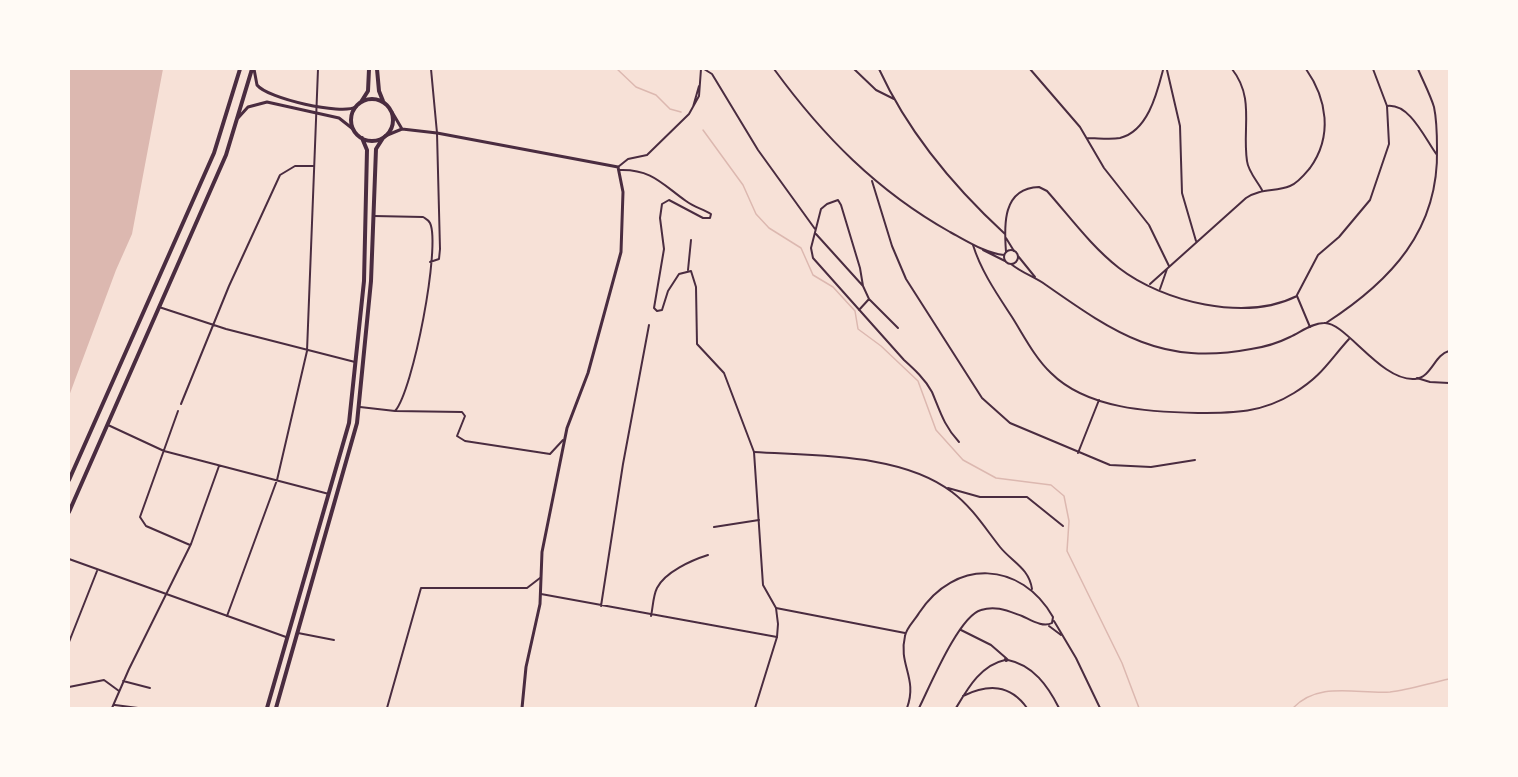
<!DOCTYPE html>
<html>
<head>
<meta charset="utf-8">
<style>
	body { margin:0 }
	#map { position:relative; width:1518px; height:777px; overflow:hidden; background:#f7e1d7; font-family:"Nunito Sans",sans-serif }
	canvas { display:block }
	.frame { position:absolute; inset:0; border:70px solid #fffaf5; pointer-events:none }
</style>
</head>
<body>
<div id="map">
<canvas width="1518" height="777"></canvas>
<div class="frame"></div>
</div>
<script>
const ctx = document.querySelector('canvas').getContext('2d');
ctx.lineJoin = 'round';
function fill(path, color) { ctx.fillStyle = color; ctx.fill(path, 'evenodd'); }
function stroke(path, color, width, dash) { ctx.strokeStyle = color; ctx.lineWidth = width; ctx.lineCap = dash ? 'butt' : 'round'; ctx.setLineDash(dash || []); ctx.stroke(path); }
fill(new Path2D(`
	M69,69h94l-31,165 -16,36 -47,126z`), '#dcb8b0');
stroke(new Path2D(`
	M617,69l19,18 20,8 14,14 11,3
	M703,130l40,55 13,29 13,14 32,20 12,27 20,12 22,24 3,18 23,17 37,35 18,49 27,30 33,18 55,7 13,11 5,25 -2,30 55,112 17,45
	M1293,708c26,-27 63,-14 97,-16 19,-2 40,-9 59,-13`), '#dcb8b0', 1.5);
stroke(new Path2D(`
	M704,69l8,5 46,76 57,79
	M854,69l22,21 18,9
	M879,69c29,63 76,119 126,165
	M1030,69l50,58 24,41 45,57 20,41
	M1232,69c23,29 10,59 15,92 1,10 10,20 15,29
	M1373,69l14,37c23,-3 38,33 50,49
	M1167,70l13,56 2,67 14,48
	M1087,138c11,0 23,2 33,0 28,-7 37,-45 43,-68
	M872,181l20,65 14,33 76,119 28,25 100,42 41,2 44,-7
	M816,234l47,52 6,13 -10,11
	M1006,238l8,13
	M973,245c8,26 24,49 39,72 12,19 23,41 39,56 36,36 99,39 147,40 36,0 64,0 96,-20 28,-17 35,-32 55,-54
	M1006,252c-2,-26 -4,-64 33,-65l8,4c23,26 44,55 72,77 44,34 126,54 178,28l13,31
	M430,262l9,-3 1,-10 -3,-116 -6,-64
	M688,270l3,-30
	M1150,284l96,-86c15,-10 29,-6 44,-12 8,-3 15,-12 20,-18 23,-32 17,-69 -4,-99
	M863,286l-3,-18 -19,-63 -3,-5 -11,4 -6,5 -10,39 2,10 91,102c10,9 21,19 28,32 8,19 12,34 27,50
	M1160,289l7,-20
	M1297,295l21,-40 21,-18 31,-37 19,-56 -2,-38
	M869,299l29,29
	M159,307l67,22 129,33
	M1326,323c65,-42 113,-93 111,-174 0,-14 0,-28 -3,-42 -4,-13 -11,-26 -16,-38
	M1417,378l13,4 19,1
	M181,404l48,-118 51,-111 15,-9h19
	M360,407l35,4c18,-20 46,-165 35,-188 -2,-4 -4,-4 -7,-6l-49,-1
	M178,411l-38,106 6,9 44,19
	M395,411l67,1 3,4 -8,20 8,5 85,13 13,-14
	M108,425l56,26 165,43
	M754,452c61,4 147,1 198,40 20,15 33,36 48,55 12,15 29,21 32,42
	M1078,453l21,-53
	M948,488l32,9h47l36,29
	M714,527l45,-7
	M541,594l236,43
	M601,606l22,-142 26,-139
	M776,608l129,25
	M227,616l50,-136 30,-129 11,-282
	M651,616c2,-9 2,-20 6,-28 8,-16 35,-28 51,-33
	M1054,621l22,37 24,50
	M1049,626l12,9
	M961,630l30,15 15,13
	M298,633l36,7
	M69,642l28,-71
	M1006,658l2,2 -2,1 -1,-2z
	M1008,660c25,5 40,26 51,48
	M123,681l27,7
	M69,687l35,-7 15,11
	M963,696c25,-12 47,-12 64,12
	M115,705l23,3
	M112,708l17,-39 62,-125 28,-78
	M387,708l34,-120h106l13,-10
	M907,708c11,-30 -9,-43 -2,-72 1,-8 10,-16 14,-23 36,-55 102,-52 134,4l-1,6c-9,5 -21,-3 -30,-7 -14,-5 -26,-11 -41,-6 -22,6 -51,76 -62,98
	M956,708c12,-20 25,-43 49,-48`), '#4a2c40', 2);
stroke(new Path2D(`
	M774,69c49,67 103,122 176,163 17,9 35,21 54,23
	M693,107l6,-21
	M618,167l10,-8 19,-4 42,-41 10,-18 2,-27
	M620,170c32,-1 43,15 66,31 8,6 17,8 25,13l-1,4h-7l-34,-18 -7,4 -2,14 4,31 -10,59 3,3 5,-1 6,-19 11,-17 12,-3 5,16 1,57 27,29 30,79 9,133 13,23 2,16 -1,13 -22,71
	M983,250l22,11
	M1004 257a7 7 0 1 1 14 0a7 7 0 1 1-14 0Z
	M1018,256l17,21
	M1011,264c11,9 24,13 35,21 70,49 116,81 205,64 14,-2 27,-6 39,-12 11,-5 22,-14 34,-14 21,-2 57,59 91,56 17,-2 19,-24 34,-28
	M69,559l217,78`), '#4a2c40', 2);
stroke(new Path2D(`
	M254,69l3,16c11,14 84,30 99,22
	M392,112l10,17
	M238,118l10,-11 19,-5 72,16 14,11
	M385,136l17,-7 35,4 181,34 5,25 -2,60 -33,121 -21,55 -25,124 -2,52 -14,63 -4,41`), '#4a2c40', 3);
stroke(new Path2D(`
	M377,69l2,22 4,10
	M351 120a21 21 0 1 1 42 0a21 21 0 1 1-42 0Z
	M361,102l7,-11 1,-22
	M69,480l145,-327 26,-84
	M69,512l157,-357 26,-86
	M267,708l82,-285 15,-142 3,-131 -5,-12
	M276,708l81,-285 14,-142 5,-132 7,-11`), '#4a2c40', 4);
</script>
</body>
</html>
